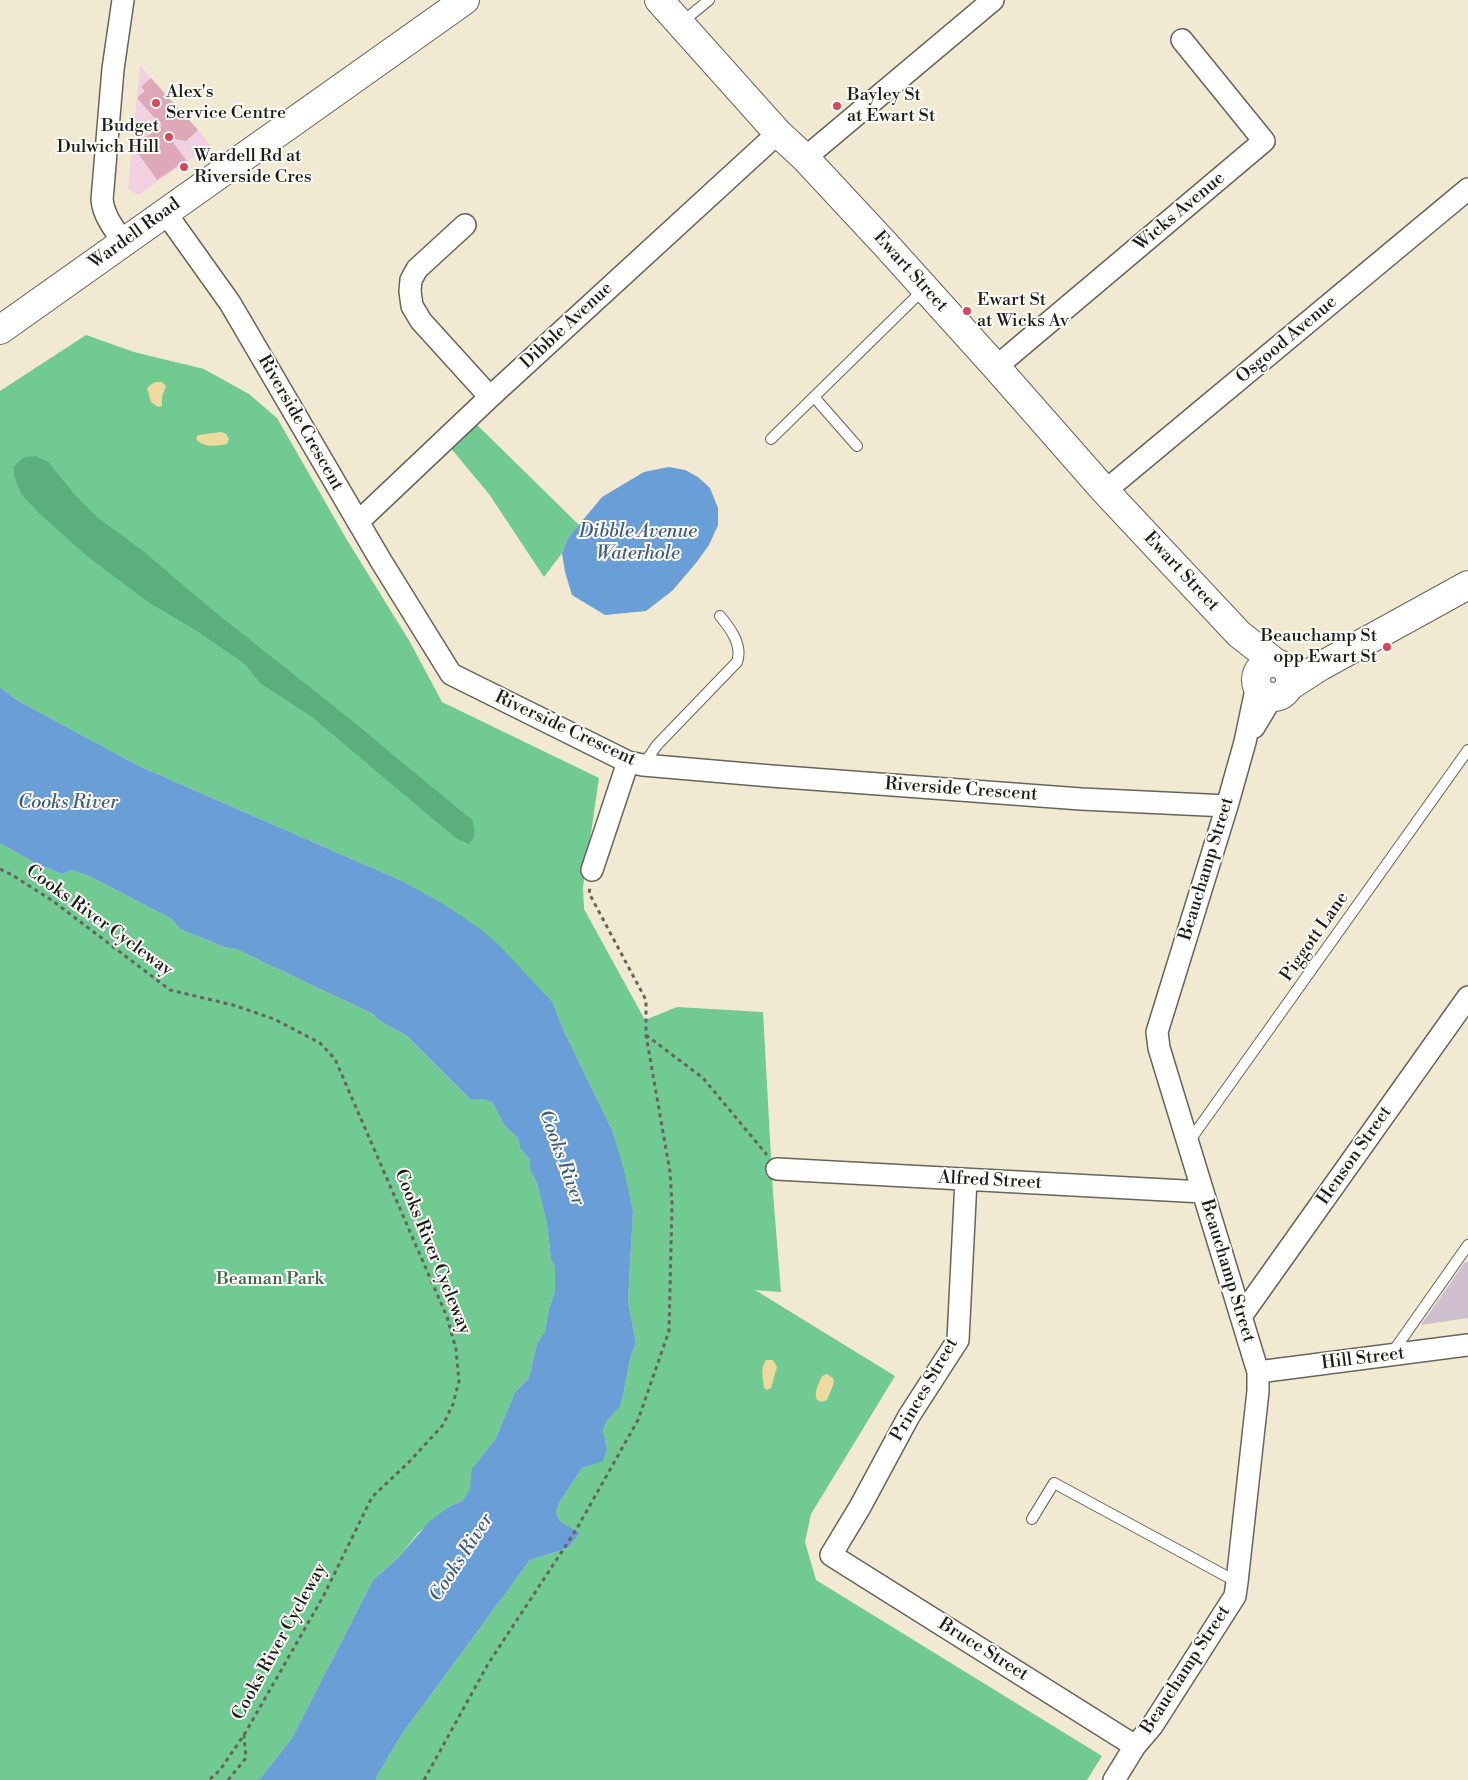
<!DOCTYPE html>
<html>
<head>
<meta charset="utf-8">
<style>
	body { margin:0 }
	canvas { display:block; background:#f1e9d1 }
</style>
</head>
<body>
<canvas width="1468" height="1780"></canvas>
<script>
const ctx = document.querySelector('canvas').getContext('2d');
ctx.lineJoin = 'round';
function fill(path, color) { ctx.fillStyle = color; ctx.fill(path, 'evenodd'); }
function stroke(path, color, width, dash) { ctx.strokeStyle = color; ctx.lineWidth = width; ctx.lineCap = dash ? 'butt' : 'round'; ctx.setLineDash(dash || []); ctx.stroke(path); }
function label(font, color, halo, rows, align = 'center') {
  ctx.font = font + ' "Libre Bodoni",serif'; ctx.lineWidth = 4; ctx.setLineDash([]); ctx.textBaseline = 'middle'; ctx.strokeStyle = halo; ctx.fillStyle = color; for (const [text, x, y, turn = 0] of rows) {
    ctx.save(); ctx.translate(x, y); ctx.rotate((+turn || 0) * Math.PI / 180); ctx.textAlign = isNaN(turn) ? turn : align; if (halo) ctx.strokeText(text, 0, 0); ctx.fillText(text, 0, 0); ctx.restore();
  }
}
fill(new Path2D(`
	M140,66l71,79 -73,50 -10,-6z`), '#f1d0e2');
fill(new Path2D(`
	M1465,1262h3v56l-47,7z`), '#cebed0');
fill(new Path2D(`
	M86,335l48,17 70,17 45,25 28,24 70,122 63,102 32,60 157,76 -16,109 1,22 61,111 32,-13 86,5 10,181 8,99 -26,-2 140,86 -84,138 -6,28 11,38 286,176 -15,24h-711l1,-4 25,-42 128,-174 38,-12 12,-15 -20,-12 -4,-9 3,-9 23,-35 21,-8 4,-11 -4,-19 4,-9 14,-16 10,-50 5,-11 -8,-43 5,-90 -20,-79 -49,-101 -11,-28 -153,-123 -261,-114 -124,-67 -15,-12v-296z
	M469,417l110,108 -11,13 -6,15 -18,24 -55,-83 -45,-54z
	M0,843l35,20 27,11 10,-4 17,6 83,43 8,10 44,18 12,2 137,65 5,6 29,16 62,62 12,1 11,3 13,24 13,12 2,10 10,12v10l7,13 10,41 4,36 4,7v25l-6,16 -4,23 -8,12 -7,31 -3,6 -12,12 -20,48 -22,29 -2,21 -9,11 -14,6 -31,27 -19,24 -25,22 -81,158 -33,42h-259z`), '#70ca92');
fill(new Path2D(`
	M35,456l13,6 29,35 20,20 46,34 67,57 141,112 121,100c4,9 4,17 -3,24l-12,-5 -145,-122 -52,-34 -15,-19 -48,-33 -49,-29 -61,-46 -47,-42 -19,-20 -7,-19v-9l11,-9z`), '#5cae7c');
fill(new Path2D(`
	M155,382h7l4,4 -4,11v9l-4,1 -7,-5 -4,-13 2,-3z
	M221,432l5,2 3,5 -2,5c-12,2 -23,4 -31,-5l2,-4z
	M766,1360h7l4,7 -6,21 -4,2 -3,-2c-1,-10 -4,-19 2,-28z
	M827,1374l6,4 1,5 -7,17 -5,2 -5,-2c-4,-7 2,-16 5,-24z`), '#eeda9e');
fill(new Path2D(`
	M669,467l16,3 13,7 12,11 8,20v17l-9,20 -13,18 -24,28 -26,20 -41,4 -33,-20 -7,-23 -3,-19 6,-15 34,-41 42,-25z
	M0,687l15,12 124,67 261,114 45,25 35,24 19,16 54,58 11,28 49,101 11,39 9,40 -5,90 8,43 -5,11 -10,50 -14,16 -4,9 4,19 -4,12 -21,7 -23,35 -3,9 4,9 20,12 -12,15 -38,12 -128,174 -25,42 -1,4h-117l33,-42 81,-158 25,-22 30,-35 20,-16 14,-6 8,-11 2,-21 23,-29 20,-48 12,-12 3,-6 7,-31 8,-12 4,-23 6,-16v-25l-4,-7 -4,-36 -10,-41 -7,-13v-10l-10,-12 -2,-10 -13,-12 -13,-24 -11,-3h-11l-63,-63 -29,-16 -5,-6 -137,-65 -12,-2 -44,-18 -8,-10 -83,-43 -17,-6 -10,4 -27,-11 -35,-20z`), '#699ed6');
fill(new Path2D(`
	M151,78l47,52 -12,11 -16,-3 16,22 -29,20 -24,-34 29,-20 -25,-28 8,-7 -4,-4z`), '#dea8b9');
const lane = new Path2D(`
	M681,23l28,-23
	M814,397l43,49
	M771,439l153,-150
	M644,764l13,-19 80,-83c6,-17 -7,-34 -17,-46
	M1188,1143l280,-393
	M1392,1353l76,-108
	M1032,1519l22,-36 183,99`);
const street = new Path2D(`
	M123,0l-10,69 -11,131c2,17 12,28 21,42
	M805,158l188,-158
	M165,212l65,91 151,258 70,113 177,88 15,3 128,11 310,23 146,7
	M465,225l-48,44 -6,11 -1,11 2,15 9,15 69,76
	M996,367l268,-226 -82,-101
	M1105,491l363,-302
	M358,522l132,-125 288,-264
	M1254,727l18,-30
	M592,870l36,-108
	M777,1169l426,23
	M966,1180l-8,160 -49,76 -49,91 -29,48 304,191
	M1242,1315l226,-318
	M1258,1372l210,-27
	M1114,1780l21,-34 17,-20 83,-130 2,-14 21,-191v-19l-99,-324 -2,-16 70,-226 18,-64 12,-57`);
const secondary = new Path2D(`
	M659,0l119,133 27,25 81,87 110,122 109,124 134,143 37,29
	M0,330l465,-330
	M1256 680a17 17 0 1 1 34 0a17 17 0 1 1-34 0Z
	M1290,686l31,-20 147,-81`);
stroke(lane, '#67645b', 12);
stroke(street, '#67645b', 24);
stroke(secondary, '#67645b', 30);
stroke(new Path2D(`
	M0,869l12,6 41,26 117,89 63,15 41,14 46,24 15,16 112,258 9,32 3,32 -6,23 -10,21 -33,36 -38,36 -48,98 -53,93 -27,47 -24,35 -11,10
	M646,1035l57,43 64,77
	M228,1780l18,-22 -2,-23
	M424,1780l64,-116 88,-134 62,-110 31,-89 3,-127 -2,-32 -24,-137v-35l-57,-107 1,-5`), '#67645b', 3, [4, 4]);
stroke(lane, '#fff', 10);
stroke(street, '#fff', 21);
stroke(secondary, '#fff', 28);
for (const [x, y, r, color] of [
	[156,103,5,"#d1495b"],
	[837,106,5,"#d1495b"],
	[169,137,5,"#d1495b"],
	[184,167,5,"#d1495b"],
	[967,311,5,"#d1495b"],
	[1387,647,5,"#d1495b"]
]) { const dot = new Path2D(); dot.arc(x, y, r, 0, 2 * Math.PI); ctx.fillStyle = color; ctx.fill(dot); stroke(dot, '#fdfcf7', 2); }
label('18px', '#1c1c1c', '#fdfcf7', [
	["Alex's",166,93],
	["Service Centre",166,114],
	["Bayley St",847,96],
	["at Ewart St",847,117],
	["Budget",159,127,"right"],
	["Dulwich Hill",159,148,"right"],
	["Wardell Rd at",194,157],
	["Riverside Cres",194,178],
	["Ewart St",977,301],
	["at Wicks Av",977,322],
	["Beauchamp St",1377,637,"right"],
	["opp Ewart St",1377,658,"right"]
], 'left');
label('18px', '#1c1c1c', '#fdfcf7', [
	["Wicks Avenue",1180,212,-40],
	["Wardell Road",135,234,-36],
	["Ewart Street",910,272,48],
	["Dibble Avenue",567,326,-43],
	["Osgood Avenue",1287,340,-40],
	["Riverside Crescent",300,423,60],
	["Ewart Street",1181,572,47],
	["Riverside Crescent",565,729,25],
	["Riverside Crescent",961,790,4],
	["Beauchamp Street",1207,869,-73],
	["Cooks River Cycleway",99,921,36],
	["Piggott Lane",1315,937,-55],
	["Henson Street",1355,1156,-55],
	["Alfred Street",990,1181,3],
	["Cooks River Cycleway",432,1252,68],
	["Beauchamp Street",1227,1271,73],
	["Hill Street",1363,1359,-7],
	["Princes Street",925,1390,-60],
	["Cooks River Cycleway",280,1642,-61],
	["Bruce Street",983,1650,32],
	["Beauchamp Street",1186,1670,-57]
]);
label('18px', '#3e624b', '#fdfcf7', [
	["Beaman Park",270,1280]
]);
label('italic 19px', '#425d79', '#fdfcf7', [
	["Dibble Avenue",638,532],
	["Waterhole",638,554],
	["Cooks River",68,803],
	["Cooks River",561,1158,70],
	["Cooks River",462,1558,-57]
]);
</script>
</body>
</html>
